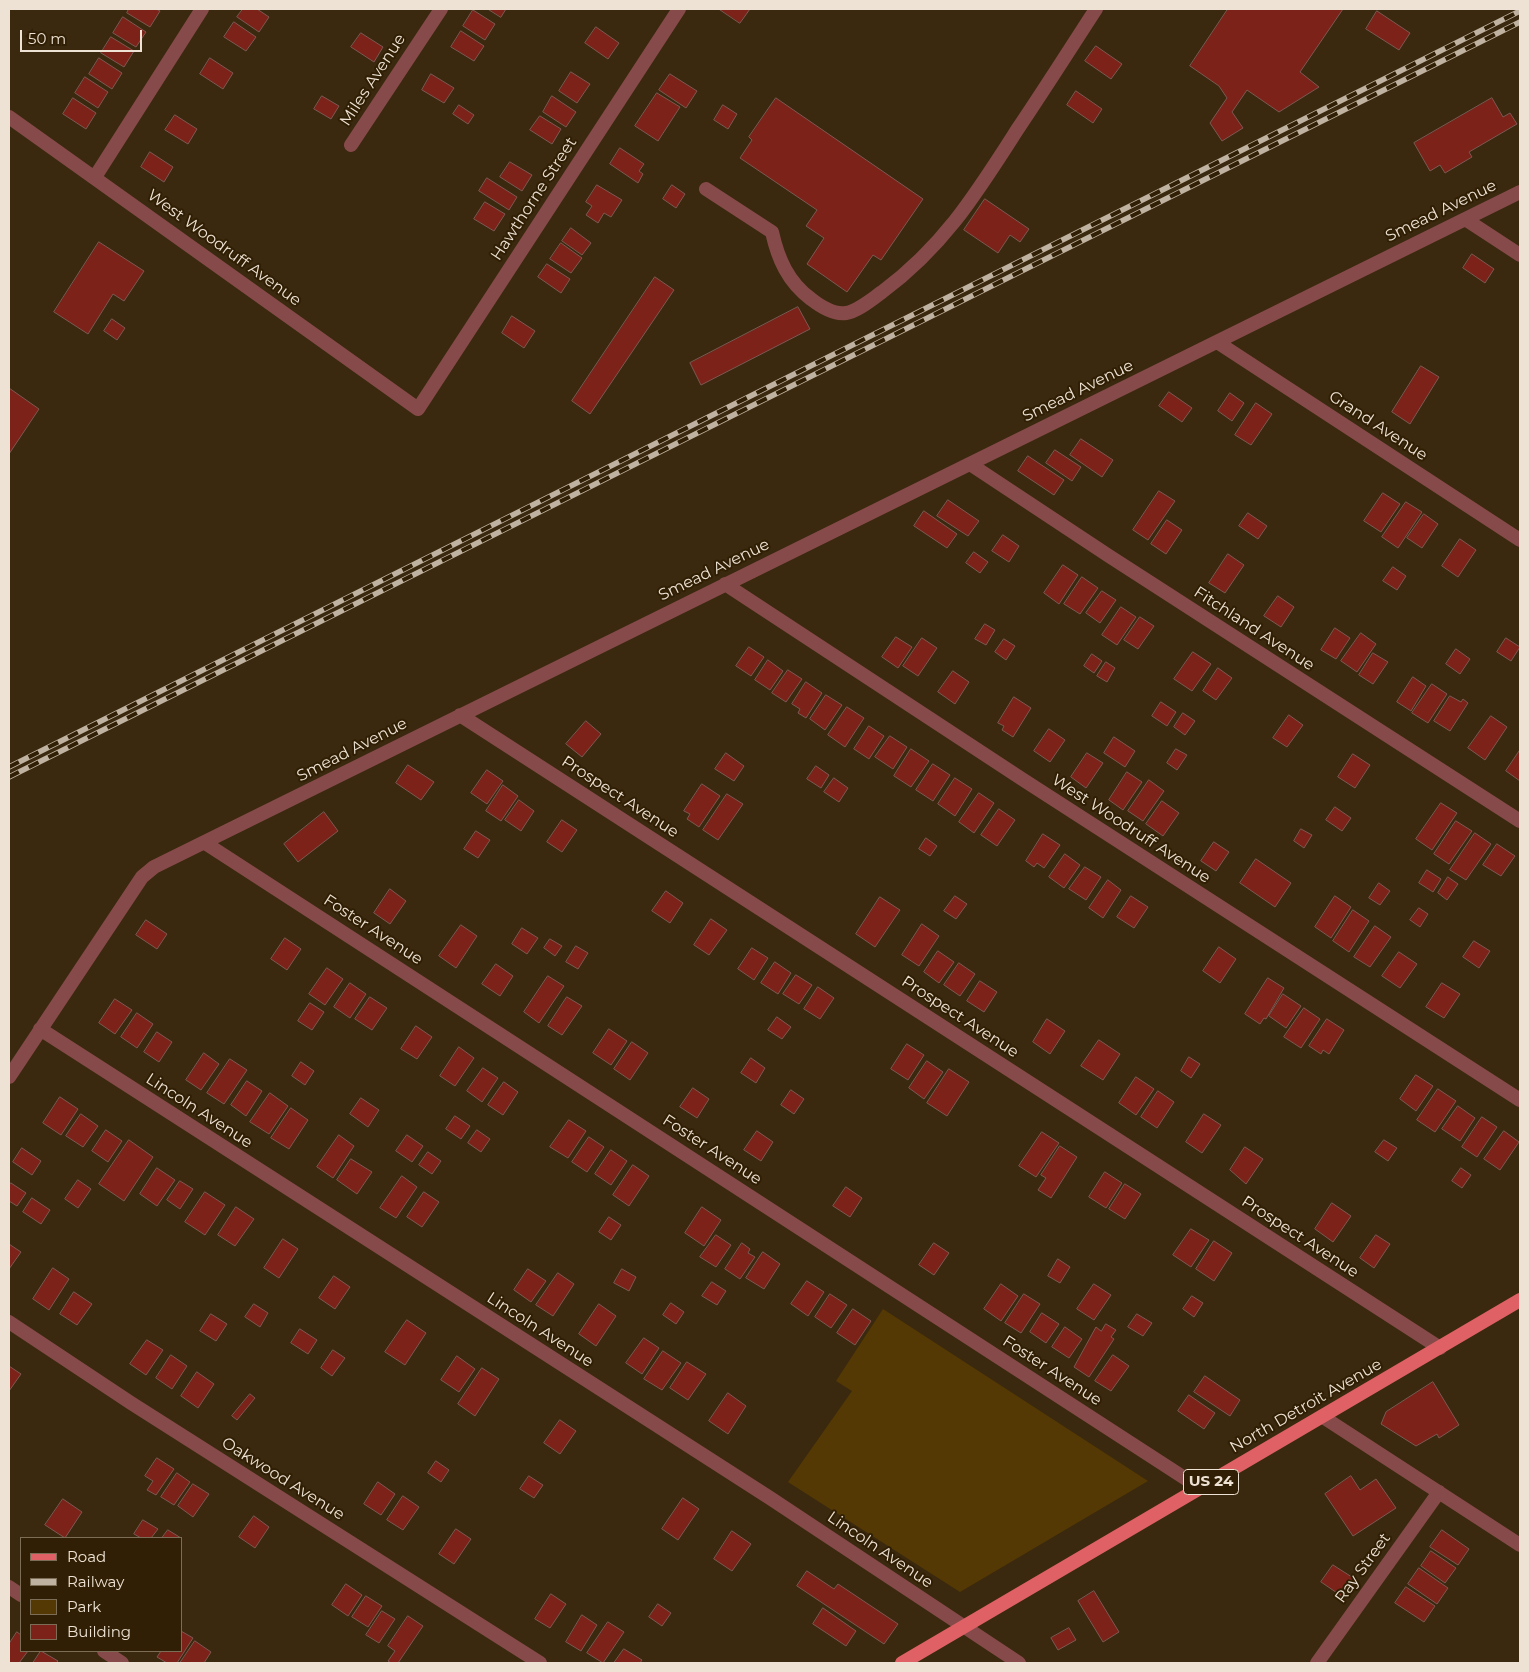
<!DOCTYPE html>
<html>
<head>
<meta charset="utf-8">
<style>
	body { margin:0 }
	#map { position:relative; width:1529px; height:1672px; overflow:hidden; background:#3a290e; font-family:Montserrat,sans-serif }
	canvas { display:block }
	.frame { position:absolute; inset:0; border:10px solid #ede2d3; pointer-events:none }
	.legend { position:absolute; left:20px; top:1537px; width:162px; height:115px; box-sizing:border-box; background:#301f04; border:1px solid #7c6d57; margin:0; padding:6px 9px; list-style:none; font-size:15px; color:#ede2d3 }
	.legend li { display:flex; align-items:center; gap:10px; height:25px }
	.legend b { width:25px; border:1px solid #7c6d57 }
	.scale { position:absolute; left:20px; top:30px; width:122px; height:22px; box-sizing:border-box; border:2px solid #ede2d3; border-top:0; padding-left:6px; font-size:15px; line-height:18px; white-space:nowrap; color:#ede2d3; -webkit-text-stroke:4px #301f04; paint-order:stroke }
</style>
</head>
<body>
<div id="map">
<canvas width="1529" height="1672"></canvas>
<div class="frame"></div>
<ul class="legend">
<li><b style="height:6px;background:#df6165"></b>Road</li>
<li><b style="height:6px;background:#bfb2a0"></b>Railway</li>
<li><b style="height:14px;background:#553904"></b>Park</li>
<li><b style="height:14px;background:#7c2219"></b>Building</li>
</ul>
<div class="scale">50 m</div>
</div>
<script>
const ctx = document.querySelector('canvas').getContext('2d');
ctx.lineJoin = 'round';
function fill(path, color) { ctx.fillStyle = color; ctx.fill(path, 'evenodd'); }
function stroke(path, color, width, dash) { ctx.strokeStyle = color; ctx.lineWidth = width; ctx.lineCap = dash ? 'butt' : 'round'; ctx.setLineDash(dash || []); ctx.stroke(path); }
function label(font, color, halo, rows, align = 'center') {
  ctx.font = font + ' Montserrat,sans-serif'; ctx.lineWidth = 4; ctx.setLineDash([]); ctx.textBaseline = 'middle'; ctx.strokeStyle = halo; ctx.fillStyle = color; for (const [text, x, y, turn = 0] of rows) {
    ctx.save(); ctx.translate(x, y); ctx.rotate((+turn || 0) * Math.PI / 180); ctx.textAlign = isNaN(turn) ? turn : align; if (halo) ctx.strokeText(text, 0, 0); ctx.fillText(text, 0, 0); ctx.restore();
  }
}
fill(new Path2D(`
	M883,1309l265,172 -188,111 -172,-110 64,-91 -16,-10z`), '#553904');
const building = new Path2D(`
	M129,9h27l4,2 -10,16 -23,-14z
	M243,9h14l12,8 -10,15 -22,-15z
	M488,9h18l-5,8z
	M719,9h31l-10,14z
	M1228,9h115l-43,63 19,15 -40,25 -32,-22 -15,22 11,16 -21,13 -12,-18 17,-25 -8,-12 -29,-20z
	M473,10l22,14 -10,16 -22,-14z
	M1377,11l33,22 -11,17 -33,-21z
	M123,17l23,15 -10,15 -23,-14z
	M234,22l22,15 -10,14 -22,-14z
	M596,27l23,16 -11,16 -23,-16z
	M461,31l23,15 -10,15 -23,-14z
	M361,33l22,14 -9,15 -23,-15z
	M111,37l23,14 -10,16 -23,-14z
	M1096,46l26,18 -11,15 -26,-18z
	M99,58l23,15 -10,16 -23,-15z
	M210,58l23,15 -10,16 -23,-15z
	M571,72l19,12 -13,19 -18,-12z
	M431,74l23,14 -10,15 -22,-13z
	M670,74l27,17 -11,17 -27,-18z
	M85,77l23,15 -10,16 -23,-15z
	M1076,91l26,18 -9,14 -26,-18z
	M657,93l23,14 -22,34 -23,-15z
	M322,96l17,10 -8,13 -17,-10z
	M552,96l24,16 -10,15 -23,-15z
	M73,98l23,15 -10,16 -23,-15z
	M776,98l147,101 -42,61 -8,-5 -26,37 -40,-28 17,-26 -18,-12 11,-16 -77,-52 12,-18 -3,-3z
	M1492,98l11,19 7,-4 7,11 -48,28 3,5 -27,16 -5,-8 -10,6 -16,-28z
	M459,105l15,10 -6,9 -15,-10z
	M723,105l14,9 -9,15 -14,-9z
	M175,115l22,14 -9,15 -23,-14z
	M540,116l21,13 -9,15 -22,-14z
	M620,148l24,16 -5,7 4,3 -5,9 -28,-19z
	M150,152l23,15 -9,15 -23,-15z
	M510,162l22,13 -10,16 -22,-14z
	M487,178l30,19 -8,13 -30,-19z
	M597,185l25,15 -11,17 -7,-4 -6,10 -12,-8 6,-9 -6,-4z
	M672,185l13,9 -9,14 -13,-9z
	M985,199l44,30 -9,13 -10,-7 -12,18 -34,-23z
	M485,202l20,12 -11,17 -20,-12z
	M571,228l20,15 -9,12 -20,-14z
	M99,242l45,29 -20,30 -11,-7 -25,40 -34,-22z
	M561,243l21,15 -11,15 -21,-14z
	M1472,254l22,15 -9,14 -22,-15z
	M547,264l23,15 -9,14 -23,-16z
	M655,277l19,13 -84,124 -18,-13z
	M798,307l12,22 -109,56 -11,-22z
	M512,316l23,15 -11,17 -22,-15z
	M112,319l13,9 -8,12 -13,-9z
	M1421,366l18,11 -29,47 -18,-12z
	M9,388l30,21 -30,45z
	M1169,392l23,16 -10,14 -23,-16z
	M1230,393l14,10 -12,18 -14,-10z
	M1256,403l16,11 -21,31 -16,-10z
	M1081,439l32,21 -11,17 -32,-22z
	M1055,450l26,17 -9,14 -26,-18z
	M1028,456l36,24 -10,15 -36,-24z
	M1159,491l16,10 -27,39 -15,-10z
	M1383,493l17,11 -19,28 -17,-11z
	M948,500l31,21 -11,15 -31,-20z
	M1406,502l16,10 -24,36 -16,-11z
	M924,511l33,23 -10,14 -33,-22z
	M1248,513l19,13 -9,13 -19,-13z
	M1424,514l14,10 -16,24 -15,-10z
	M1167,520l15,10 -16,24 -15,-10z
	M1003,535l16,11 -10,16 -17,-11z
	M1460,539l16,11 -18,27 -16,-11z
	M974,552l14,10 -8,11 -14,-10z
	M1228,554l16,11 -19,28 -16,-10z
	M1063,565l15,10 -19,29 -15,-11z
	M1393,567l13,9 -9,14 -14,-9z
	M1082,577l16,11 -18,26 -16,-10z
	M1102,591l14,9 -16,23 -14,-10z
	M1278,596l16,11 -13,20 -17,-11z
	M1121,607l15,10 -19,28 -15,-10z
	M1140,617l14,9 -16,23 -14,-9z
	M985,624l10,6 -9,15 -11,-6z
	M1335,628l15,10 -14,21 -15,-9z
	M1361,633l15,11 -19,28 -16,-11z
	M896,637l16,10 -14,21 -16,-11z
	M922,638l15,10 -19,28 -15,-10z
	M1506,638l14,9 -9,14 -14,-9z
	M1004,639l11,7 -9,14 -11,-8z
	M749,647l15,10 -13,19 -15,-10z
	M1456,649l14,10 -10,15 -14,-10z
	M1193,652l18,12 -19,27 -18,-12z
	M1373,653l15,9 -15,22 -14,-9z
	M1092,654l10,7 -8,12 -10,-7z
	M768,660l15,11 -13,19 -15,-10z
	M1106,662l9,6 -8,14 -10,-6z
	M1218,668l14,10 -16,22 -13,-9z
	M788,670l14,9 -16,23 -14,-9z
	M953,671l16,11 -14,22 -17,-12z
	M1413,677l13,9 -15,25 -14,-9z
	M806,682l16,11 -16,25 -8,-5 2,-4 -8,-5z
	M1432,684l15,10 -19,29 -16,-10z
	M826,695l16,10 -17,25 -15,-11z
	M1450,696l11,6 2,-3 5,4 -18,28 -16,-10z
	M1014,697l17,11 -18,29 -11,-7 2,-4 -6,-3z
	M1161,702l15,10 -9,14 -15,-10z
	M847,707l17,11 -19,29 -17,-12z
	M1183,713l12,8 -10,14 -11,-8z
	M1289,715l14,10 -16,22 -14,-9z
	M1491,716l16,11 -22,33 -17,-12z
	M586,721l15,13 -19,23 -16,-13z
	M869,726l15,10 -15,23 -15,-10z
	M1049,729l16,11 -15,22 -16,-11z
	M890,736l17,11 -14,22 -18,-12z
	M1114,737l21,14 -10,16 -21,-14z
	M911,749l18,12 -18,26 -17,-11z
	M1176,749l11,6 -10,15 -10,-7z
	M1520,750v31l-14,-10z
	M726,753l18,13 -10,15 -19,-12z
	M1087,753l16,10 -17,25 -15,-11z
	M1353,754l17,11 -15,23 -17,-11z
	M933,764l17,11 -17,26 -17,-11z
	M408,765l26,17 -13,18 -25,-17z
	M816,766l13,9 -8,13 -14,-9z
	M487,770l16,11 -16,23 -16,-11z
	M1127,772l15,10 -19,28 -14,-10z
	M834,778l14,10 -9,14 -15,-10z
	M955,778l17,11 -17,27 -17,-12z
	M1149,780l15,11 -21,30 -15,-10z
	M702,784l18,12 -21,31 -12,-8 3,-5 -6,-3z
	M503,785l15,11 -17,25 -15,-10z
	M979,793l15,10 -20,30 -15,-11z
	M727,794l16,10 -25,36 -15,-10z
	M519,800l15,11 -13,20 -16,-11z
	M1162,801l17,12 -16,23 -17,-12z
	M1441,803l16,10 -25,37 -16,-11z
	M1335,807l16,11 -9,13 -16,-11z
	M999,809l16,11 -18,26 -16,-11z
	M324,812l14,19 -40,31 -14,-18z
	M562,820l15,10 -15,22 -15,-10z
	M1456,821l16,10 -23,33 -15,-10z
	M1301,829l11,6 -8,13 -10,-7z
	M476,831l14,9 -12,18 -14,-9z
	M1475,833l16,11 -25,36 -16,-10z
	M1043,834l17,11 -16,23 -7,-5 -3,4 -8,-6z
	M926,838l11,8 -7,10 -11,-7z
	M1214,842l15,10 -13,19 -15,-10z
	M1497,844l18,12 -14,20 -18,-11z
	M1065,854l15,11 -16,23 -15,-11z
	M1256,859l35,24 -16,24 -35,-24z
	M1085,867l16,10 -15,23 -17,-11z
	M1427,870l14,9 -8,13 -14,-9z
	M1448,877l10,7 -11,16 -9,-7z
	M1108,880l13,10 -18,28 -14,-10z
	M1379,883l11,8 -10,14 -11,-7z
	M390,889l16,12 -16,23 -16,-11z
	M666,891l17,12 -13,20 -18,-12z
	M955,896l12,8 -11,15 -12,-8z
	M1131,896l17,11 -14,21 -17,-11z
	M1335,896l16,11 -20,31 -16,-11z
	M880,897l20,13 -25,37 -19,-13z
	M1419,908l9,6 -8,13 -10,-7z
	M1353,910l16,11 -20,31 -16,-11z
	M711,919l16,11 -18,25 -15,-10z
	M146,920l21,14 -10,15 -21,-14z
	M922,924l17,12 -20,30 -17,-11z
	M461,925l16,11 -21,32 -17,-12z
	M1375,926l16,11 -21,30 -16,-10z
	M522,928l16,10 -11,16 -15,-10z
	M285,938l16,11 -14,21 -16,-11z
	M550,939l12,7 -7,10 -11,-8z
	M1474,941l16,10 -11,17 -16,-11z
	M576,946l12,7 -10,16 -12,-7z
	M1219,947l17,12 -16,24 -17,-12z
	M752,948l16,10 -14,22 -16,-11z
	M938,951l16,11 -15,21 -15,-11z
	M1399,952l18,12 -17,24 -18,-12z
	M775,962l16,11 -13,21 -17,-11z
	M959,963l16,11 -15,22 -16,-11z
	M496,964l17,12 -13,20 -18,-12z
	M327,968l16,11 -18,26 -16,-11z
	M796,975l16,10 -13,19 -16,-10z
	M548,976l16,10 -25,37 -15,-11z
	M1268,978l16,10 -18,31 -2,-1 -4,6 -15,-10z
	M980,981l17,11 -13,20 -17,-11z
	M350,983l16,11 -16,24 -16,-11z
	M1442,983l18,11 -16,24 -18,-11z
	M818,987l16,11 -14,21 -16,-10z
	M1283,994l18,12 -15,22 -17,-12z
	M370,997l17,11 -15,22 -17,-11z
	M567,997l15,9 -20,29 -14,-9z
	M115,999l17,11 -17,24 -16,-11z
	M310,1003l14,9 -12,18 -14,-9z
	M1304,1008l16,11 -19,29 -17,-11z
	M137,1013l16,11 -16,24 -16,-11z
	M777,1017l14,10 -9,12 -14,-9z
	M1047,1019l18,12 -15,23 -17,-12z
	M1327,1019l17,11 -15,24 -6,-4 -2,4 -12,-8z
	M416,1026l16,11 -15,22 -16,-10z
	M609,1029l18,12 -16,24 -18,-12z
	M157,1032l15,10 -13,20 -15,-10z
	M1099,1040l21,14 -17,26 -22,-14z
	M632,1042l16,11 -18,27 -16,-11z
	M907,1044l17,11 -16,25 -17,-11z
	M459,1047l15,11 -19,28 -15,-10z
	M204,1053l15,11 -18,26 -15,-10z
	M1189,1057l11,7 -9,14 -10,-7z
	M751,1058l14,10 -9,15 -15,-10z
	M230,1059l17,11 -23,34 -17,-11z
	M927,1061l16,11 -19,27 -15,-11z
	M301,1062l13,9 -9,14 -13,-9z
	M483,1068l15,10 -16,24 -15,-11z
	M949,1069l20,13 -22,34 -20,-13z
	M1416,1075l17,11 -17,25 -16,-12z
	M1136,1077l18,12 -18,26 -17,-12z
	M247,1081l15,10 -16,25 -15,-11z
	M504,1082l14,10 -15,23 -15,-10z
	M693,1088l16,11 -12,19 -17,-11z
	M1438,1089l18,12 -21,31 -18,-12z
	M791,1090l13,9 -10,15 -13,-9z
	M1158,1091l16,11 -17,26 -16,-11z
	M270,1093l18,13 -19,28 -19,-12z
	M60,1097l18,12 -17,26 -18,-12z
	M361,1098l18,12 -11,17 -18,-13z
	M1458,1106l17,12 -15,23 -18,-12z
	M291,1108l17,12 -19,29 -18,-11z
	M81,1114l17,12 -15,21 -17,-11z
	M1204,1114l17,11 -19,28 -16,-11z
	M455,1116l15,10 -9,13 -15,-10z
	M1482,1117l15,10 -20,30 -15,-10z
	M569,1120l17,11 -18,27 -18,-11z
	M106,1130l16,11 -14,21 -16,-11z
	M477,1130l13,9 -9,13 -13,-9z
	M757,1131l16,11 -12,19 -17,-11z
	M1504,1131l15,11 -19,28 -16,-11z
	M1042,1132l17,11 -23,34 -17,-11z
	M339,1135l15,11 -21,32 -16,-11z
	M407,1135l16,11 -11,16 -16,-11z
	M589,1137l15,10 -17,25 -15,-10z
	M129,1140l24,17 -29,44 -25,-17z
	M1384,1140l13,8 -9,13 -13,-9z
	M1060,1146l17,11 -26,41 -13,-8 8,-12 -5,-3z
	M1245,1147l18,12 -17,25 -16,-14z
	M22,1148l19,13 -9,14 -19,-13z
	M611,1150l16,11 -16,24 -16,-11z
	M428,1152l13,9 -9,13 -13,-9z
	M351,1159l21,13 -15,22 -20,-14z
	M633,1165l16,11 -20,30 -16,-11z
	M157,1168l18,12 -18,26 -17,-12z
	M1461,1168l10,7 -9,13 -10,-7z
	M1105,1172l17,11 -16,25 -17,-11z
	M402,1176l15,11 -21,31 -16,-10z
	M78,1180l13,9 -13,19 -13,-9z
	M180,1181l13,8 -13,20 -13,-9z
	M11,1183l15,10 -9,13 -8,-5v-15z
	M1125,1184l16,10 -16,25 -16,-10z
	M846,1187l16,11 -12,19 -17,-11z
	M205,1192l20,13 -20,30 -20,-13z
	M424,1192l15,10 -17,25 -15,-10z
	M32,1198l18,12 -9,14 -18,-12z
	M1332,1203l19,13 -18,26 -18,-13z
	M236,1207l18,12 -19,27 -17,-11z
	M702,1207l19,13 -17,26 -19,-13z
	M609,1217l12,8 -10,15 -12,-8z
	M1191,1229l18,11 -18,27 -18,-12z
	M716,1235l15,10 -15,22 -16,-10z
	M1376,1235l14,9 -16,24 -14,-10z
	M283,1239l15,10 -19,29 -15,-10z
	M1214,1241l18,12 -18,28 -18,-12z
	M742,1243l8,6 -2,4 7,4 -15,22 -15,-10z
	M934,1243l15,10 -15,22 -15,-10z
	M9,1244l12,8 -12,17z
	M763,1252l17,12 -16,25 -18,-11z
	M1058,1259l12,8 -10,16 -12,-7z
	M53,1268l16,11 -20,31 -16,-11z
	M528,1269l18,12 -15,21 -17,-12z
	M622,1269l14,8 -7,14 -15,-8z
	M558,1273l16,11 -21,32 -17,-11z
	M334,1276l16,11 -15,22 -16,-11z
	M807,1281l17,11 -16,24 -17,-12z
	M712,1282l14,9 -9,14 -15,-9z
	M1001,1284l17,12 -17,25 -17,-12z
	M1094,1284l17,11 -17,25 -17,-11z
	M74,1292l18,12 -15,21 -17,-11z
	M830,1294l17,11 -16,23 -16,-11z
	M1024,1294l16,10 -19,29 -16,-10z
	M1192,1296l11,7 -9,14 -11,-8z
	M671,1303l13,9 -8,12 -13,-9z
	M254,1304l14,9 -8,14 -15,-10z
	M599,1304l17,12 -20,30 -17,-12z
	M853,1309l18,12 -16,24 -18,-12z
	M1042,1313l17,11 -13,19 -16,-11z
	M211,1314l16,10 -11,17 -16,-10z
	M1137,1314l15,9 -9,13 -15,-9z
	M407,1320l19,13 -21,32 -20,-13z
	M1106,1324l10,6 -5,7 3,2 -25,38 -15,-10 22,-40 5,4z
	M1065,1327l17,12 -13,19 -17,-11z
	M300,1329l17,11 -9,14 -17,-11z
	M644,1338l15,10 -17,26 -16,-11z
	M147,1340l16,10 -17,25 -16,-11z
	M333,1350l12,8 -13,18 -11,-8z
	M663,1351l18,12 -19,27 -18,-11z
	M171,1355l16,11 -15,23 -16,-11z
	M1113,1355l16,11 -18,25 -16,-10z
	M457,1356l18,13 -16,23 -18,-12z
	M687,1362l19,12 -18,26 -18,-12z
	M9,1366l12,8 -12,17z
	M482,1368l17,11 -24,37 -17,-12z
	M197,1372l17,12 -16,24 -17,-12z
	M1205,1376l35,24 -10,16 -36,-24z
	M1433,1382l26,43 -20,13 -2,-4 -21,12 -35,-22 5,-12z
	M728,1393l18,13 -18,28 -19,-13z
	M250,1394l5,4 -18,22 -5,-4z
	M1189,1395l26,18 -11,16 -26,-18z
	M560,1420l16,11 -16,23 -16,-11z
	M157,1458l17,11 -18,26 -9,-5 6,-9 -8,-5z
	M436,1461l13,9 -8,12 -13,-9z
	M177,1473l13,9 -16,23 -13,-8z
	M529,1476l14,9 -9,13 -14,-9z
	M1351,1476l9,14 16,-11 20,29 -43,28 -28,-42z
	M378,1482l17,12 -14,21 -17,-11z
	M193,1484l16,10 -16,23 -15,-11z
	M403,1496l16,11 -16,23 -16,-10z
	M683,1498l16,11 -21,31 -16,-11z
	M63,1499l19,13 -17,26 -20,-13z
	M254,1516l15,11 -14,21 -16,-11z
	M143,1520l15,9 -7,9h-10l-7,-4z
	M456,1529l15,10 -17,25 -15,-10z
	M168,1530l13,8h-19z
	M1442,1530l27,19 -11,16 -28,-18z
	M732,1531l19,13 -19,27 -18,-12z
	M1431,1551l25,17 -11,15 -24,-17z
	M1333,1565l22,14 -12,18 -22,-15z
	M1419,1568l29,20 -11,16 -29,-20z
	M807,1571l27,18 4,-5 60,40 -14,20 -87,-58z
	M346,1584l16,11 -14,21 -16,-11z
	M1406,1587l29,19 -11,16 -29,-19z
	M1094,1591l25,41 -16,10 -25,-41z
	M551,1594l15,10 -16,24 -15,-9z
	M366,1596l16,10 -14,21 -16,-10z
	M658,1604l13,9 -9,13 -13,-9z
	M823,1608l33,23 -10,15 -33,-22z
	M382,1611l13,8 -16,24 -13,-8z
	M582,1615l15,10 -16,26 -15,-9z
	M408,1616l15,10 -25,37h-7l-3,-2 7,-10 -7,-5z
	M608,1622l16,10 -21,31 -16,-10z
	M1069,1628l7,12 -18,10 -7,-12z
	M181,1631l12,7 -16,25h-10l-10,-6 4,-6h20z
	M17,1632l4,3v16h7l-9,12h-10v-19z
	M195,1641l16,11 -7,11h-24z
	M624,1649l18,11 -2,3h-26z
	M41,1651l17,10 -2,2h-23z`);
fill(building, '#7c2219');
stroke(building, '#7c5953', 1);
stroke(new Path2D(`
	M9,117l409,292 261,-400
	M351,145l90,-136
	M95,177l107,-168
	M706,189l66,43c6,27 16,50 39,67 9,7 23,16 35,14 12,-2 26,-14 36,-21 62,-46 94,-98 135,-162 27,-40 53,-81 79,-121
	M1465,219l55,36
	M1217,342l303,198
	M970,464l139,92 411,265
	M725,584l297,195 498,321
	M460,715l980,633
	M205,843l995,645
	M40,1029l730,469 249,165
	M9,1077l133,-200 12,-10 1366,-675
	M9,1322l122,81 409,260
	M1323,1417l197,128
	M9,1587l12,8
	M104,1651l18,12
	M1317,1663l122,-171`), '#874a4a', 14);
stroke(new Path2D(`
	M902,1663l618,-363`), '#df6165', 14);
const rail = new Path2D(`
	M9,767l1511,-756
	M9,777l1511,-755`);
stroke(rail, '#bfb2a0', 5.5);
stroke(rail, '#301f04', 4, [11]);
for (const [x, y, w] of [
	[1211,1482,55]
]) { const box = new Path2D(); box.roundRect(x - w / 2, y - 12.5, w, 25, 4); ctx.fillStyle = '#301f04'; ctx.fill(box); stroke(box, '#ede2d3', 1); }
label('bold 15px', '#ede2d3', null, [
	["US 24",1211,1482]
]);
label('16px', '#ede2d3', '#301f04', [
	["Miles Avenue",373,80,-57],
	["Hawthorne Street",534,199,-57],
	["Smead Avenue",1441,211,-26],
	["West Woodruff Avenue",224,248,36],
	["Smead Avenue",1078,391,-26],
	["Grand Avenue",1378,426,33],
	["Smead Avenue",714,570,-26],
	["Fitchland Avenue",1254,629,33],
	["Smead Avenue",352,750,-27],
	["Prospect Avenue",620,797,33],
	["West Woodruff Avenue",1131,829,33],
	["Foster Avenue",373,930,33],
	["Prospect Avenue",960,1017,33],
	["Lincoln Avenue",199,1111,33],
	["Foster Avenue",712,1150,33],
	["Prospect Avenue",1300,1237,33],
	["Lincoln Avenue",540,1330,33],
	["Foster Avenue",1052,1371,33],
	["North Detroit Avenue",1306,1406,-30],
	["Oakwood Avenue",283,1479,32],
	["Lincoln Avenue",880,1550,34],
	["Ray Street",1363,1568,-54]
]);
</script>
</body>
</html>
